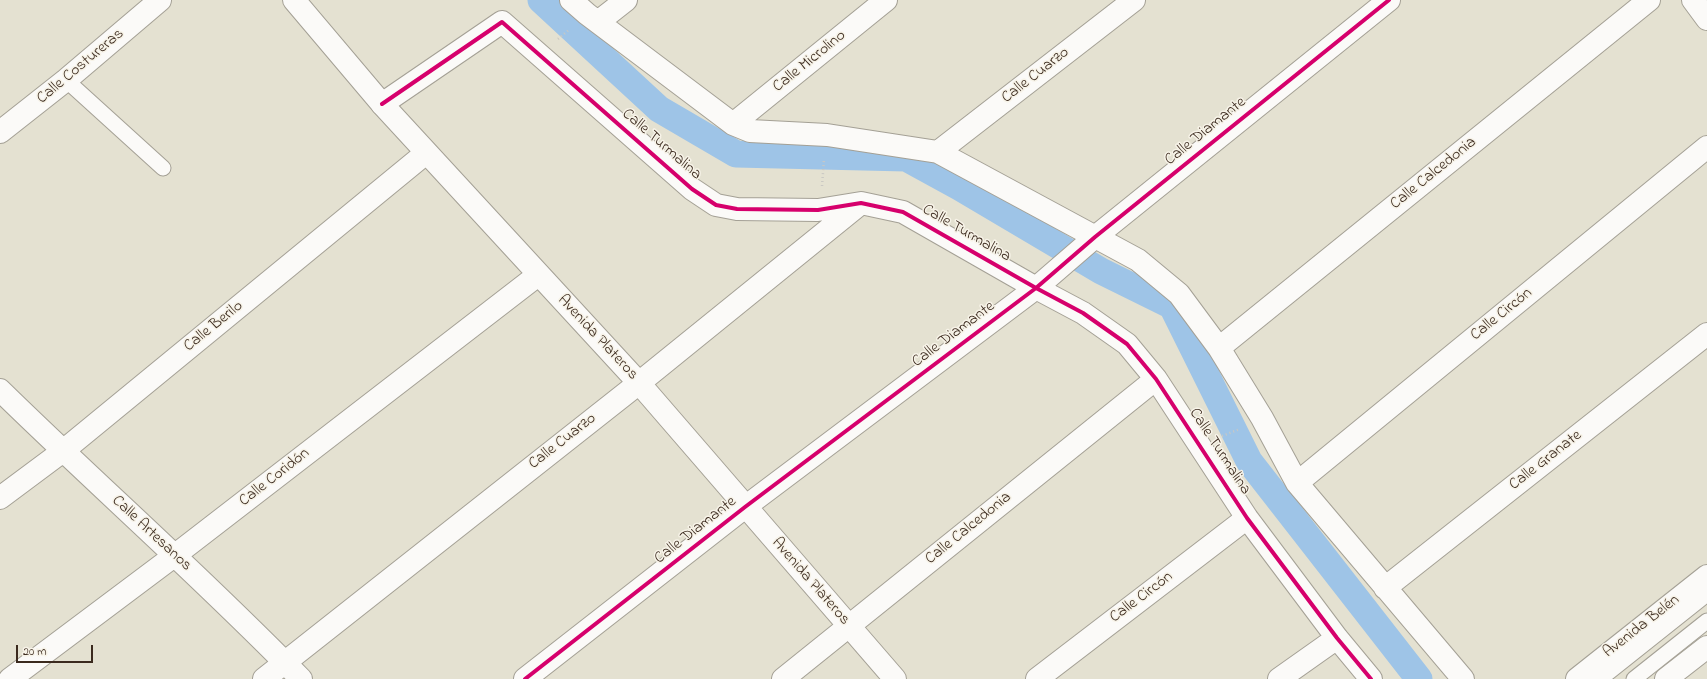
<!DOCTYPE html>
<html>
<head>
<meta charset="utf-8">
<style>
	body { margin:0 }
	#map { position:relative; width:1707px; height:679px; overflow:hidden; background:#e4e1d1; font-family:"Indie Flower",sans-serif }
	canvas { display:block }
	.scale { position:absolute; left:16px; top:645px; width:77px; height:18px; box-sizing:border-box; border:2px solid #3b2a1e; border-top:0; padding-left:5px; font-size:12px; line-height:14px; white-space:nowrap; color:#3b2a1e; -webkit-text-stroke:3px #f7f3e8; paint-order:stroke }
</style>
</head>
<body>
<div id="map">
<canvas width="1707" height="679"></canvas>
<div class="scale">20 m</div>
</div>
<script>
const ctx = document.querySelector('canvas').getContext('2d');
ctx.lineJoin = 'round';
function stroke(path, color, width, dash) { ctx.strokeStyle = color; ctx.lineWidth = width; ctx.lineCap = dash ? 'butt' : 'round'; ctx.setLineDash(dash || []); ctx.stroke(path); }
function label(font, color, halo, rows, align = 'center') {
  ctx.font = font + ' "Indie Flower",sans-serif'; ctx.lineWidth = 3; ctx.setLineDash([]); ctx.textBaseline = 'middle'; ctx.strokeStyle = halo; ctx.fillStyle = color; for (const [text, x, y, turn = 0] of rows) {
    ctx.save(); ctx.translate(x, y); ctx.rotate((+turn || 0) * Math.PI / 180); ctx.textAlign = isNaN(turn) ? turn : align; if (halo) ctx.strokeText(text, 0, 0); ctx.fillText(text, 0, 0); ctx.restore();
  }
}
stroke(new Path2D(`
	M541,0l118,109 77,45 170,4 53,29 142,84 71,35 77,155 170,218`), '#9ec4e7', 27);
const service = new Path2D(`
	M66,80l97,88
	M1600,679l107,-85
	M1634,679l73,-58`);
const minor = new Path2D(`
	M571,0l16,14 146,110 17,7 77,4 111,17 200,108 41,34 40,54 43,70 35,65 166,196
	M1693,0l14,19
	M598,22l28,-22
	M382,104l120,-82 190,167 24,16 21,4 81,1 43,-7 42,9 133,76 47,25 44,31 29,35 91,139 90,120 34,41
	M733,124l153,-124
	M0,132l66,-52 94,-80
	M938,152l196,-152
	M1219,348l430,-348
	M0,390c99,97 204,189 301,289
	M1297,483l410,-336
	M0,498l63,-47 363,-298
	M1385,588l322,-254
	M10,679l164,-123 364,-281
	M264,679l375,-296 221,-179
	M525,679l220,-172
	M783,679l373,-300
	M1037,679l210,-161
	M1279,679l58,-41`);
const tertiary = new Path2D(`
	M294,0l88,104 257,279 256,296
	M745,507l291,-219 59,-51 294,-237`);
const secondary = new Path2D(`
	M1577,679l130,-103
	M1666,679l41,-32`);
stroke(service, '#a4a095', 17);
stroke(minor, '#a4a095', 24);
stroke(tertiary, '#a4a095', 24);
stroke(secondary, '#a4a095', 24);
stroke(new Path2D(`
	M558,39l12,-10
	M822,186l2,-27
	M1222,436l18,-7`), '#cac8c3', 2.5, [1, 3]);
stroke(service, '#fbfaf8', 15);
stroke(minor, '#fbfaf8', 22);
stroke(tertiary, '#fbfaf8', 22);
stroke(secondary, '#fbfaf8', 22);
stroke(new Path2D(`
	M382,104l120,-82 190,167 24,16 21,4 81,1 43,-7 42,9 133,76 47,25 44,31 29,35 91,139 90,120 34,41
	M525,679l220,-172 291,-219 59,-51 294,-237`), '#d6006c', 4);
label('16px', '#3b2a1e', '#f7f3e8', [
	["Calle Microlino",810,62,-39],
	["Calle Costureras",81,67,-40],
	["Calle Cuarzo",1036,76,-38],
	["Calle Diamante",1206,132,-39],
	["Calle Turmalina",661,145,41],
	["Calle Calcedonia",1434,174,-39],
	["Calle Turmalina",966,234,30],
	["Calle Circón",1502,315,-39],
	["Calle Berilo",214,327,-39],
	["Calle Diamante",954,335,-37],
	["Avenida Plateros",597,338,47],
	["Calle Cuarzo",563,442,-38],
	["Calle Turmalina",1219,452,57],
	["Calle Granate",1546,461,-38],
	["Calle Coridón",275,478,-38],
	["Calle Calcedonia",969,529,-39],
	["Calle Diamante",696,531,-38],
	["Calle Artesanos",151,534,43],
	["Avenida Plateros",810,582,49],
	["Calle Circón",1142,598,-37],
	["Avenida Belén",1642,627,-38]
]);
</script>
</body>
</html>
